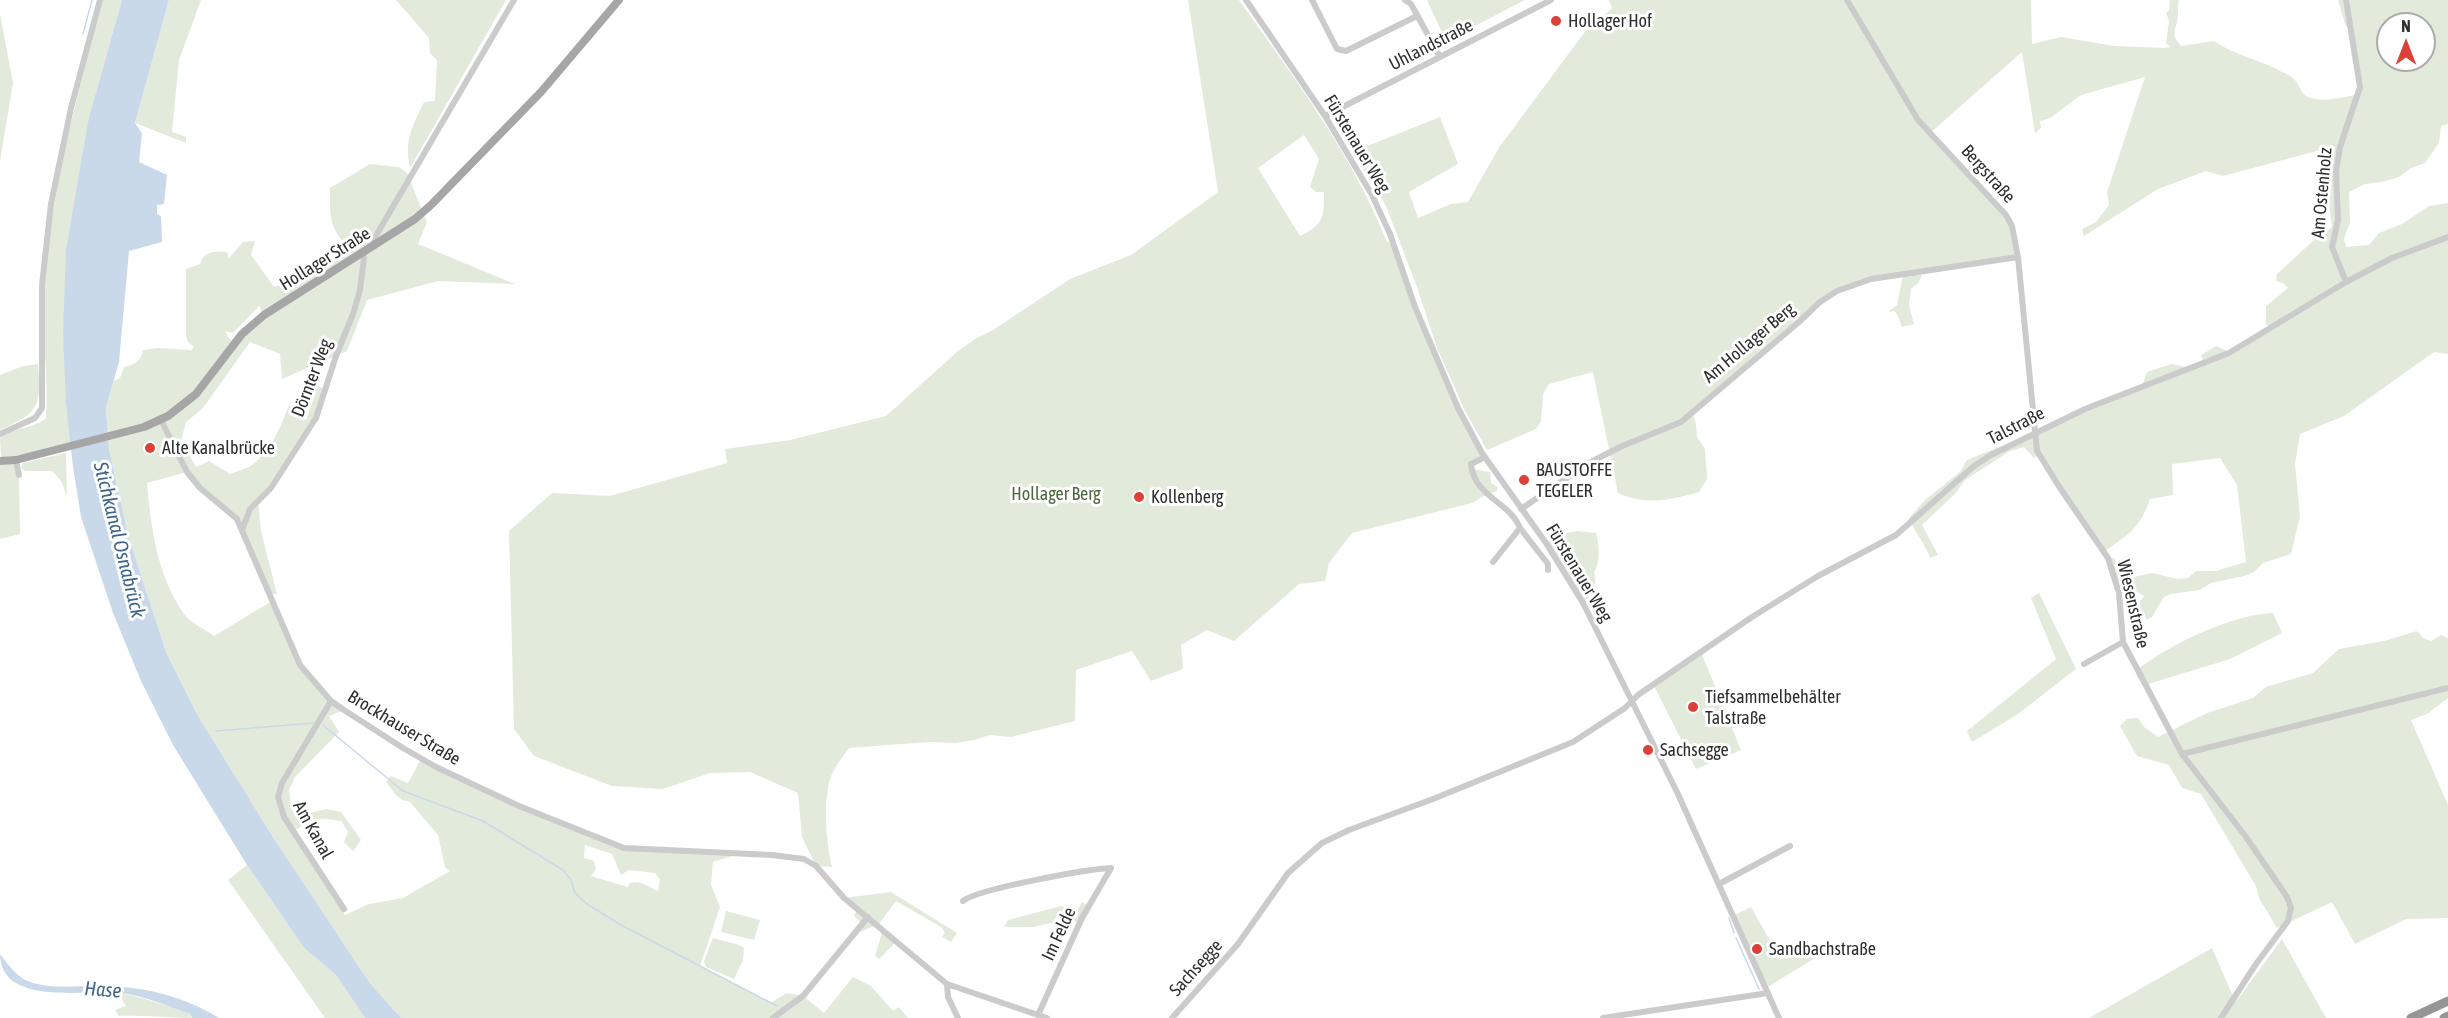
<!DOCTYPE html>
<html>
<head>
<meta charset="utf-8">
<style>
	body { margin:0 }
	#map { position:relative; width:2448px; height:1018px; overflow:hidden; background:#fff; font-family:"Asap Condensed",sans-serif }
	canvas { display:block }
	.north { position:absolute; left:2376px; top:12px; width:60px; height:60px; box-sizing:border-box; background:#fff; border:2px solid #ababab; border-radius:50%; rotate:0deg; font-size:16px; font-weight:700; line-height:24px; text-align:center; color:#2e2e2e }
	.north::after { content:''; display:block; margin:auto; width:21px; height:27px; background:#dc4139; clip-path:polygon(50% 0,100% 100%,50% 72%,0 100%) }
</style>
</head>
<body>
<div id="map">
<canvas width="2448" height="1018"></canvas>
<div class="north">N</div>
</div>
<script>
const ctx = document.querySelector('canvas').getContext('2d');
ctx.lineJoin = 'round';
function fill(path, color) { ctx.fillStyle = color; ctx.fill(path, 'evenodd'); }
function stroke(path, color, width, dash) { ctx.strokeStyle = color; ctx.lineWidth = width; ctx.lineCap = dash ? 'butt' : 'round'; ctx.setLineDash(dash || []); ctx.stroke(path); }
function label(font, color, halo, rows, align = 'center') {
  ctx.font = font + ' "Asap Condensed",sans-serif'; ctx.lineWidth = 6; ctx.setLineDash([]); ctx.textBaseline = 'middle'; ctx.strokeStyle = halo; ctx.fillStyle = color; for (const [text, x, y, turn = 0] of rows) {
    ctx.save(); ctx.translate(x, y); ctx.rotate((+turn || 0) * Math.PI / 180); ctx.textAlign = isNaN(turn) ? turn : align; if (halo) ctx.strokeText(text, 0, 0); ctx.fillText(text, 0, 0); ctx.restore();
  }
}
fill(new Path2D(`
	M103,0h19l-33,117 -23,287 5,39 -53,13 -17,2 -1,-20c14,-11 34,-9 46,-20 3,-42 -5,-85 -2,-128 7,-101 33,-193 59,-290z
	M169,0h32l-22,60 -7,72 14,5v6l-51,-20z
	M396,0h110l-96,168c-6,-27 2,-41 14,-66l11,-1 2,-41 -7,-7 -1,-15z
	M1188,0h51c55,77 113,154 148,242l6,1 55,144 37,70 -14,7 1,5 18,3 1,11 7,4 -2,5 -7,1 -17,10 -120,30 -23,30 -4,18 -26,3 -65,57 -27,-11 -26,15 2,24 -32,12 -19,-30 -56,19 -1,51 -64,16 -21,-2 -16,5 -18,3 -28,-1 -79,6c-7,10 -15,19 -19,31 -7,24 -4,64 2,88l-16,-1 -14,-29 -4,-44 -48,-21 -40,1 -47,16 -51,-3 -78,-30 -20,-27 -5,-198 43,-38 58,3 117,-33 -2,-14 65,-9 96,-24 72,-65 17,-12 18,-9 77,-51 61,-24 87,-63zM1304,135l15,24 -9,28 6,5h8c0,26 0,32 -24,44l-42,-68z
	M1427,0h98l-79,41z
	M1609,0h422l1,44 29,-7 54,9 49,2 6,-1 -4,-4 3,-22 -3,-8 3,-3 1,-10h9c-2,5 0,9 -1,15 -1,15 -9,17 3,31l33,-5c21,15 46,18 68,31 5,2 13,6 15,11 4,5 4,11 11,14 14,6 37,0 51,-3l-8,-62 -6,-8 -7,-24h110v124l-7,2 -2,17 -14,20 -14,5 -12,9 -17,5 -17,2 -16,8 1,30 -6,17 2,8 23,-2 10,-12 23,-9 27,-18 19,-3v151l-14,-2 -90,64 -44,18 -5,30 5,52 -9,38 -28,9 -9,9 -10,4 -33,7 -11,7 -30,4 -7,4 -11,19 -5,3 -9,-16 6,-8 -7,-4 -18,1 -11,-35h6l11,21 27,-6 26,6 10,-1 8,-7h20l30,-9 -9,-77 -17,-27 -48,6 1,31 -23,4c-10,30 -22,35 -46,53l-65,-98 -5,4 -10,-11 -14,4 -45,29 -10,14 -33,31 16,30 -8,3c-5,-15 -15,-25 -21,-40l16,-18 35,-28 7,-12 67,-27 108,-47 5,-14 25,-8 18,4 14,-5 -3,-8 15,-9 14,6 39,-24 -3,-4v-18l22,-18 -5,-5 -7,-2 1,-7 38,-35 17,-12 -6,-49 2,-30 -105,28 -17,-5 -48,18 -74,47 -2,-7 14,-7 13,-17 -2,-13 38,-115 -64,18 -31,23 -10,3 1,7 -6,5 -13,-81 -92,81 76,82 12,42 -95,15 -4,10 -8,7 -2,16 5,19 -12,3 -5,-13 -3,-3 -6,1 9,-7 6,-30 -32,4 -34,12 -145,121 4,12 1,13 8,12 2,30 -8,13c-28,8 -53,14 -81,1l-25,-121 -44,12 -6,10 -2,27 -5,8 -49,21 -22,-39 -28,-63 -20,-61 -31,-81 -53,-87 11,-7 21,35 75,-30 18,47 -49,28 9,26 33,-14 17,-2 32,-56 84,-113 28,-25zM2388,24h36v36h-36z
	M0,14l13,69 -13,78z
	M370,164l29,3 8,6 20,49 -9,22 97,40 -77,-3 -71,19 -20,51 -65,28 -2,-25 -30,-12 -47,66 -17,14 -5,19 15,26 13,-6 21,13c7,-3 16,-5 22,-9 19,-14 29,-39 37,-60l17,15 12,-34 6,3 -8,29 -45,70 -13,13 3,30 16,63h-8l-32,-75 -50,-47 -40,11c4,45 10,92 37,131 6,9 21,15 30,22l58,-35c19,43 31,80 72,109l-15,6 10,16 -44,45 -6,13 3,21 12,3 23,-5 14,3 20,28 -8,11 -9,-9 4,-10 -7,-11c-22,-3 -27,-4 -45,9l49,85 24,-11 34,-6 47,-27 -5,-4 -7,-32 -28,-33 -8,-2 -6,-5 -10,-13 5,-6 17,7 13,-24 98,47 105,42 118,5 -29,9 -2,23 9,22 -20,59 70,37 17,-10 16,3 21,17 29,-36 18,9 22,25 6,-4 9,11h-507l-32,-36 -93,-140 -78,-126 -32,-64 -38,-117 -19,-86 -3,-41 8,-27 6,-3 4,-11c11,-3 17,-5 19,-17l15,-2 33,2 3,-3 -6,-5 -2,-6v-67l14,-5c4,-13 15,-13 27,-12l2,6 14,-16 12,-1 -4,14 23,32c26,-9 57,-17 73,-41 -19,-20 -17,-32 -17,-58zM259,306l4,9 -31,26 -5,-5 -1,-5 7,2zM585,845l27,9 9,21 8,-5 26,3 5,6 -2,12c-10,-4 -16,-11 -28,-8l-2,4 -37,-11 5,-7 -2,-8 -10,-3z
	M38,364c3,43 2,48 -38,66v-55l23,-9z
	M66,453l1,44 -5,-15 -10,-11h-27l-4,-3 2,-5z
	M16,460l3,15 1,59 -20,5v-78z
	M1577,531l19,2c3,12 5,28 -2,39 4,14 -2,21 -11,31l-37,-60 12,-8z
	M2039,593l37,76 -58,45 -46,28 -5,-11 89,-72 -25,-61z
	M2273,613l9,20 -52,26 -85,26 -8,-15c31,-25 96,-56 136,-57z
	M2417,631l6,7 8,3 10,-6 7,3v60l-21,16 -16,6 37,85v113l-42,1 -51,25 -23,-42 -55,26 -18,-30 -3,-12 -55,-92 -19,-6 -13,-23 -32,-9 -17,-30 7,-7 11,-1 6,9 14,10 49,-24 46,-15 13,-11 47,-14 26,-24 45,-8z
	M1701,652l40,98 -45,19 -42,-83z
	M247,865l57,83 32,27 29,43h-40l-97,-138z
	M891,892l66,41 -6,9 -9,-5 3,-4 -4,-6 -45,-26 -17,23 -29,12 12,-12 -8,-8 4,-7 -14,-11z
	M1082,902l7,4 -9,17 -23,-6 -5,6 -20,4h-28l4,-7 53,-14 15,7z
	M1751,907l30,53 27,-17 9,14 -51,31 -33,-72z
	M726,911l34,9 -6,20 -33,-8z
	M882,933l13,10 -16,16 -4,-3z
	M713,938l26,7 5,3 -1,12 -9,19 -28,-12 -2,-6z
	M2282,939l44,79h-237l123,-70 20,46 5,6z
	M118,993c25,4 48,12 72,21l1,4c-25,0 -47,-3 -72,-2l-4,-6 11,-4z`), '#e2eadc');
fill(new Path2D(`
	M122,0h47l-34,123 7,10 -3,29 28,13 -3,29 -7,1v9l4,2 1,26 -33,9 -10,111 -13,46 3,41 19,86 38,117 32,64 78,126 93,140 32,36h-36l-29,-43 -32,-27 -57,-83 -74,-120 -32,-64 -28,-68 -32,-96 -8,-50 -7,-63 -3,-71 3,-83 23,-133z
	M0,954c8,10 17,24 30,28 20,7 45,4 65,4 43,-1 88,9 124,32h-27l-2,-4c-23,-8 -47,-19 -71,-21 -32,-4 -119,14 -119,-39z`), '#c9d9e9');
stroke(new Path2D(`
	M83,34l9,-34
	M323,725l80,66 80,30 80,49 8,10 4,13 12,11 34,21 156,81
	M216,731l98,-8
	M1729,918l5,15
	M1736,938l23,51`), '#c9d9e9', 1.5);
stroke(new Path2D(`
	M1246,0l79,116 47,79 18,39 25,73 43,101 24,45 64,90 37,60 94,189 102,226
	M1312,0l25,49 9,2 71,-35
	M1405,0l6,4 29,53
	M1847,0l71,120 88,95 6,11 6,31 19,194 23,37 48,70 11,35 4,49 59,112 64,83 41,60 4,11 -3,13 -32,43 -35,54
	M1325,116l226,-116
	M375,246l-1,-7 140,-239
	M2346,282l-14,-35 6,-27 -2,-49 4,-24 20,-60 -14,-87
	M161,420l26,52 13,16 37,31 63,146 31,36 13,9 59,38 33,19 83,39 105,42 148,7 32,4 12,7 28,32 103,86 100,34
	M0,434l35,-16 7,-10v-123l9,-81 20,-96 29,-108
	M1485,457l-14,7c3,33 38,37 49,64l-27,34
	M16,460l3,15
	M1521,509l68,-46 31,-16 61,-25 118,-100 21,-20 17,-11 34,-12 147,-22
	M1520,528l28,36v6
	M242,530l8,-21 21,-21 45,-70 20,-62 17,-42 7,-24 4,-32 -1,-4
	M2084,664l39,-22
	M331,701l-49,82 -4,14 6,20 60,92
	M2182,754l266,-66
	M1719,884l71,-38
	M963,901c14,-12 125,-32 148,-33
	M947,984l1,13 10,21
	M1038,1015l44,-97 29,-50
	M773,1018l30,-22 65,-79
	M1172,1018l66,-74 50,-71 34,-30 27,-13 84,-31 140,-57 52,-34 13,-13 114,-78 66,-41 78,-41 78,-69 17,-11 94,-46 144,-56 117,-71 46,-24 56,-21
	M1603,1018l165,-25`), '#cbcbcb', 6);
stroke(new Path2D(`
	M0,461l16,-1 128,-33 24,-11 28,-22 46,-60 22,-19 151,-96 16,-14 110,-113 78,-92`), '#a6a6a6', 8);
stroke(new Path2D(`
	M2411,1018l37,-17
	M2444,1018l4,-2`), '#959595', 9);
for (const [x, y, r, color] of [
	[1556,21,6,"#dc4139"],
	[150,448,6,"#dc4139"],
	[1524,480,6,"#dc4139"],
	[1139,497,6,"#dc4139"],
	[1693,707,6,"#dc4139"],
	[1648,750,6,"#dc4139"],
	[1757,949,6,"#dc4139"]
]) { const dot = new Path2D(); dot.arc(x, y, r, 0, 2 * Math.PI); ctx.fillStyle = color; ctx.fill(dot); stroke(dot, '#fff', 2); }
label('18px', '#2e2e2e', '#fff', [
	["Hollager Hof",1568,21],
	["Alte Kanalbrücke",162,448],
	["BAUSTOFFE",1536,470],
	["TEGELER",1536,491],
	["Kollenberg",1151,497],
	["Tiefsammelbehälter",1705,697],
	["Talstraße",1705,718],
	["Sachsegge",1660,750],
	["Sandbachstraße",1769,949]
], 'left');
label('18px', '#2e2e2e', '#fff', [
	["Uhlandstraße",1431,45,-27],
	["Fürstenauer Weg",1357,144,59],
	["Bergstraße",1988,174,48],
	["Am Ostenholz",2322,193,-85],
	["Hollager Straße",325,259,-32],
	["Am Hollager Berg",1749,343,-40],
	["Dörnter Weg",312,378,-69],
	["Talstraße",2016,426,-27],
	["Fürstenauer Weg",1579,573,59],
	["Wiesenstraße",2133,604,77],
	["Brockhauser Straße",404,728,31],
	["Am Kanal",313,830,61],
	["Im Felde",1059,934,-65],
	["Sachsegge",1196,968,-48]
]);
label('18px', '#4c673e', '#fff', [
	["Hollager Berg",1056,494]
]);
label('italic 20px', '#40658b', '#fff', [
	["Stichkanal Osnabrück",119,540,76],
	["Hase",103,990,4]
]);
</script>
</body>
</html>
